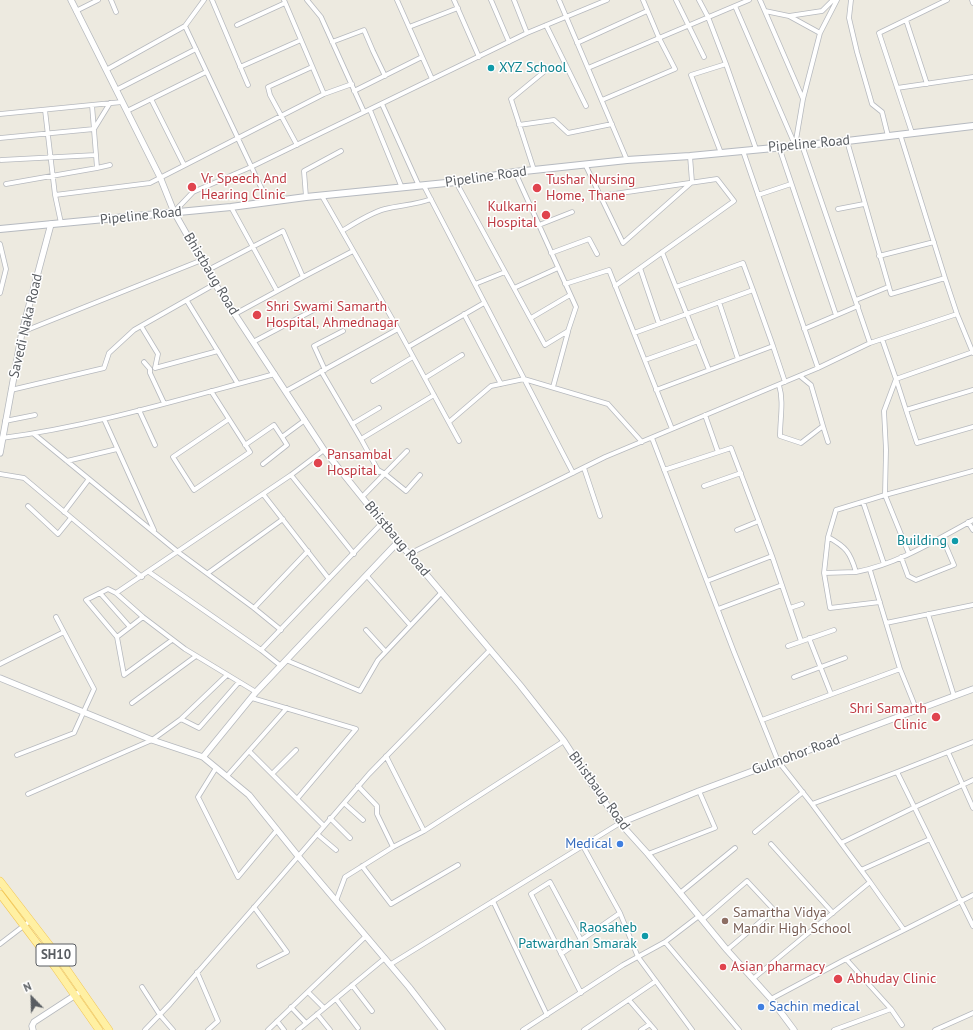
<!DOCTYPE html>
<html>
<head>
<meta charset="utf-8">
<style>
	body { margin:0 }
	#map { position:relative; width:973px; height:1030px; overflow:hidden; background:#edeae0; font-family:"PT Sans",sans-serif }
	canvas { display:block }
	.north { position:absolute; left:12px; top:978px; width:40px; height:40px; -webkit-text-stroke:3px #fff; paint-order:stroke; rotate:337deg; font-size:11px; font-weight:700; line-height:16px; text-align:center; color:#595d62 }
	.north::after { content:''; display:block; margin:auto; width:14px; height:18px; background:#595d62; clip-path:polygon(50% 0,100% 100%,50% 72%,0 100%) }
</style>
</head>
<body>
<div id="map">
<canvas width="973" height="1030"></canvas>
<div class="north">N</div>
</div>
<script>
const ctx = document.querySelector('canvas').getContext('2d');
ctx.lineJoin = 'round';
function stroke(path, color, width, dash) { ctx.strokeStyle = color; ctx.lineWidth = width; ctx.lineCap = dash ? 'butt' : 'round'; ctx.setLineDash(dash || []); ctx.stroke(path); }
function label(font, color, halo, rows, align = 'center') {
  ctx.font = font + ' "PT Sans",sans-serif'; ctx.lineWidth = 3; ctx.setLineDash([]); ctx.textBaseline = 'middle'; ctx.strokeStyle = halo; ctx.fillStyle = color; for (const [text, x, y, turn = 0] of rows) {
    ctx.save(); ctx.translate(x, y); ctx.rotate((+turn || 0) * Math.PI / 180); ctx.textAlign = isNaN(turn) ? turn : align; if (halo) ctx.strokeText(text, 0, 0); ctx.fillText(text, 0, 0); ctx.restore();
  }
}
const minor = new Path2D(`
	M111,0l5,12
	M212,0l36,85
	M284,0l40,94
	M307,0l14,17 43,95
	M397,0l35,79
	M454,0l25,57
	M491,0l18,42
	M514,0l13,33
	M559,0l68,160
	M676,0l28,57
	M699,0l9,17 18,47 -35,11 30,78
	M760,0l43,99
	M851,0l-2,18 8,34 15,52 10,8 6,24
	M972,0l1,3
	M735,6l60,139
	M76,11l22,-11
	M765,11l24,5 33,-5 11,-11
	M789,16l31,17
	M906,20l21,64
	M237,25l48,-22
	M546,25l40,81
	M185,26l83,176
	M409,27l49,-19
	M332,42l32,-12 9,21 12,25
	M577,43l70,-32
	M726,64l30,85
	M240,67l61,-27
	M588,68l161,-68
	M106,70l79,-44 19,-26
	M897,88l76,-11
	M116,90l80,-41
	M354,91l68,-34
	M151,99l33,66
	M602,100l73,-31 -16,-31 -16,-38
	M382,104l37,82
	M45,110l10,85 6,28
	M370,110l32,78
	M127,111l79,-39
	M0,114l122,-12
	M519,125l35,-5 14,13 44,-9
	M912,133l-33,-100 68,-33
	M900,134l45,144 12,36 16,39
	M0,138l94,-9 16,-26
	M847,141l44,153 54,-16
	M297,145l-27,-50 -2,-8 44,-20
	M802,145l68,198
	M795,146l8,-47 17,-66 17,-33
	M779,147l57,168
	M743,151l75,217
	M1,160l95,-5 -4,-50
	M585,164l38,79 69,-61 -2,-26
	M97,168l13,-3
	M534,170l-23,-71 34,-28
	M456,182l89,163 23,-14 8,-24 -61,-135
	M6,184l91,-16 -1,-13
	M424,186l149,287
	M55,195l95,-12 174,-89 28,-10
	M758,195l33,-11
	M322,196l76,133 61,112
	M600,196l117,-17 17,22 -119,85
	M306,197l-2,-26 37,-20
	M231,207l46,84
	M838,209l26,-5
	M174,212l19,-20 58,-25 276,-134 80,-33
	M539,225l33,-13
	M342,231c13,-8 28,-18 43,-22 15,-4 31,-4 46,-10
	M0,244l6,25 -6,24
	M662,252l47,118
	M551,253l38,-14 8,15
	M879,256l55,-14
	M640,268l19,56
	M208,270l75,-39 20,46 -68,37
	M303,277l50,-26
	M475,284l30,-12
	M565,284l44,-14 63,159
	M676,287l67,-24 10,27
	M514,288l44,-20
	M856,300l32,-13
	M187,301l51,83
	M719,302l19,57
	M464,314l37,70
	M531,318l39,-23
	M141,326l74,-42
	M804,329l54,-23
	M22,332l180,-72
	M634,333l119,-43 20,56
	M882,339l14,40 77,-27
	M253,342l70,-37
	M408,347l76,-44
	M645,360l53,-19
	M144,362l6,7v4l14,30
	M325,370l-11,-24 29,-15
	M321,371l40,68 73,-44
	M425,378l37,-23
	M373,381l40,-24
	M779,385c5,16 1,34 1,51l21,7 22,-17 -12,-41 -11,-9
	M553,387l15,-55
	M11,390l93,-22 5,-15 25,-23 7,-4 17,28 -3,14 63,-17
	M656,390l117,-44 12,36
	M211,391l39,61 -56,38 -21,-33 56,-38
	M286,391l112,-62
	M139,410l16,35
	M906,410l11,33 56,-16
	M705,415l13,37
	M104,419l50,111
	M5,421l30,-6
	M449,422l42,-36 33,-7 84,25 34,38
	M352,424l27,-16
	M823,426l5,16
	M34,434l144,118 76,56 27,22
	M2,438c92,-12 182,-40 273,-64
	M652,438l82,214 44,109 34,43 58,78 34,48 -58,29 -75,40
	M361,439l18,33
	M245,445l29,-20 8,12 23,-17
	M67,461l50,-12
	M263,464l24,-19 -5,-8
	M584,468l16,48
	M378,470l7,4 21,17 14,-16
	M664,470l67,-22 41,108
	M0,474l24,4 118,99
	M291,475l63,79
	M704,486l37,-13
	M263,494l66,85
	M362,497l45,-46
	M863,502l21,62
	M28,506l30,28 13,-16
	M64,512l25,-33
	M968,522l5,8
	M737,530l22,-9
	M828,537l-4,36 6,35 50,-6
	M409,554l196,-97 213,-89 52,-25 87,-29
	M909,554l-24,-59 1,-45 -2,-39 12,-32 10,31 67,-20
	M901,557l7,19 8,4 38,-15 -12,-28
	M870,570l30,99
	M149,572l112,78 20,16
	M856,572c42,-8 80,-32 117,-52
	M208,573l75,-54
	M824,573l32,-1c-6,-20 -10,-25 -28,-35l8,-27 49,-15 88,-24
	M367,576l43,49
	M707,581l65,-25 29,85
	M100,593l30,34
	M116,593l-8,-4 -22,11 31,37 7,38 48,-35
	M254,608l54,-57
	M790,608l12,-4
	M718,609l64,-24
	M928,614l26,82
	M886,623l87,-18
	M366,630l19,21
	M117,637l26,-20
	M809,638l22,56
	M788,646l46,-16
	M261,650l121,-127
	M286,660l74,31 18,-31 64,-68
	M0,664l64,-32
	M794,677l51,-19
	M256,692l-71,-43 -42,-32 -27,-24 175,-118 33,-25
	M252,698l104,31 -59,70
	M132,703l64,-47
	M181,719l18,9 40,-46
	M762,720l138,-51 17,42
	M249,751l75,75
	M948,752l25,56
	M17,755l57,-22 20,-44 -38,-72
	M216,768l-18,29 40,80 39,-47
	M897,772l76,154
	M272,774l24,-24
	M227,776l60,-68
	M358,786l19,20v8l16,33
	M28,794l124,-54 29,-21 46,-44
	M344,803l19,17
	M812,804l85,-32 76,-30
	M330,818l20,20
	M424,831l140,-90
	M755,832l48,-40
	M317,834l19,16
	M841,843l74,-36 58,-27
	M771,844l62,69
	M583,846l37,67 18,44 54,73
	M648,854l67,-26 -16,-37
	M362,866l29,38 67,-39
	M861,870l69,-31
	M680,893l55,-45
	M336,901l9,-24 48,-30 31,-16 -38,-75
	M493,901l54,114
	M254,907l33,45 -28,14
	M699,916l-34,26 74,88
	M702,920l45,-39 27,29 -47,40
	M904,930l69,-35
	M0,944l30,-23
	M561,954l59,-41
	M391,964l229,-141
	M197,972l21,49 -10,9
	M754,978l116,-96
	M352,985l20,26
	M142,987l18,28 13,15
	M308,992l16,16
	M581,993l-50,-99 19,-12 31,58
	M336,999l22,29
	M629,1000l26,30
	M291,1007l15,16
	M891,1009l11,16
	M317,1014l13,16
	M277,1021l7,9
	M145,1030l25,-26 107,-123 92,-107 121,-124
	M268,1030l98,-94
	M298,1030l87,-72
	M523,1030l100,-65 42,-23
	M584,1030l72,-49
	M641,1030l9,-6
	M834,1030l57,-21 -45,-50
	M935,1030l38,-17`);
const tertiary = new Path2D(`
	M71,0l89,177 14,35 41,72 109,166 74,92 11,12 111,131 44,56 27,42 29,40 28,31 79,96 44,49 23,31
	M0,453l22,-121 29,-108
	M0,678l152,62 51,17 46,38 49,61 111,131 33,43
	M203,757l53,-65 142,-150
	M620,823l79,-32 274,-102
	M33,1030l-1,-4 2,-4 43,-28`);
const secondary = new Path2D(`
	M0,229l231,-22 75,-10 150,-15 59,-10 112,-12 63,-4 157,-15 126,-15`);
const primary = new Path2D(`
	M0,881l54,70 55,79
	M0,894l55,73 44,63`);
stroke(minor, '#b6b9be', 5.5);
stroke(tertiary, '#b6b9be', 7);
stroke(secondary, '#b6bac0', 8);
stroke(primary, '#f3c653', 8);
stroke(minor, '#fff', 4);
stroke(tertiary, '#fff', 5.5);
stroke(secondary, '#fff', 6);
stroke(primary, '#fff0a3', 7);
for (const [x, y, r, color] of [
	[491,68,4,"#0f9aa8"],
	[192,187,5,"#e0444e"],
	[537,188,5,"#e0444e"],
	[546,215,5,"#e0444e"],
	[257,315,5,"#e0444e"],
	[318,463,5,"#e0444e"],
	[955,541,4,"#0f9aa8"],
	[936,717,5,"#e0444e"],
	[620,844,4,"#3f7fe0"],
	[725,921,4,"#8d6e63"],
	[645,936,4,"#0f9aa8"],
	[723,967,4,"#e0444e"],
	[838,979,5,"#e0444e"],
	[761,1007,4,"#3f7fe0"]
]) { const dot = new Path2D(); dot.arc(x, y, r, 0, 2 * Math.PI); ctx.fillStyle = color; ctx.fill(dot); stroke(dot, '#fff', 1.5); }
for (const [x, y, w] of [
	[56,955,40]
]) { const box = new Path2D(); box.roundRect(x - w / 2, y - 11, w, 22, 3); ctx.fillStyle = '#fff'; ctx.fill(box); stroke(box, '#595d62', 1); }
label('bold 13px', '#595d62', null, [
	["SH10",56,955]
]);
label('14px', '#0d838f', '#fff', [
	["XYZ School",499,68,"left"],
	["Building",947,541],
	["Raosaheb",637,928],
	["Patwardhan Smarak",637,944]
], 'right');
label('14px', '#595d62', '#fff', [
	["Pipeline Road",809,144,-5],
	["Pipeline Road",486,177,-8],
	["Pipeline Road",141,216,-6],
	["Bhistbaug Road",211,274,59],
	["Savedi Naka Road",26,326,-77],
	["Bhistbaug Road",397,539,50],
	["Gulmohor Road",796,755,-20],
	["Bhistbaug Road",599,791,54]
]);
label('14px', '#be3a42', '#fff', [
	["Vr Speech And",201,179],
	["Hearing Clinic",201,195],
	["Tushar Nursing",546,180],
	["Home, Thane",546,196],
	["Kulkarni",537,207,"right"],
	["Hospital",537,223,"right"],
	["Shri Swami Samarth",266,307],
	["Hospital, Ahmednagar",266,323],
	["Pansambal",327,455],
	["Hospital",327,471],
	["Shri Samarth",927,709,"right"],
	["Clinic",927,725,"right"],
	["Asian pharmacy",731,967],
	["Abhuday Clinic",847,979]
], 'left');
label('14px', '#366cbe', '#fff', [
	["Medical",612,844],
	["Sachin medical",769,1007,"left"]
], 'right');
label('14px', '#785e54', '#fff', [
	["Samartha Vidya",733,913],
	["Mandir High School",733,929]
], 'left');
</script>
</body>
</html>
